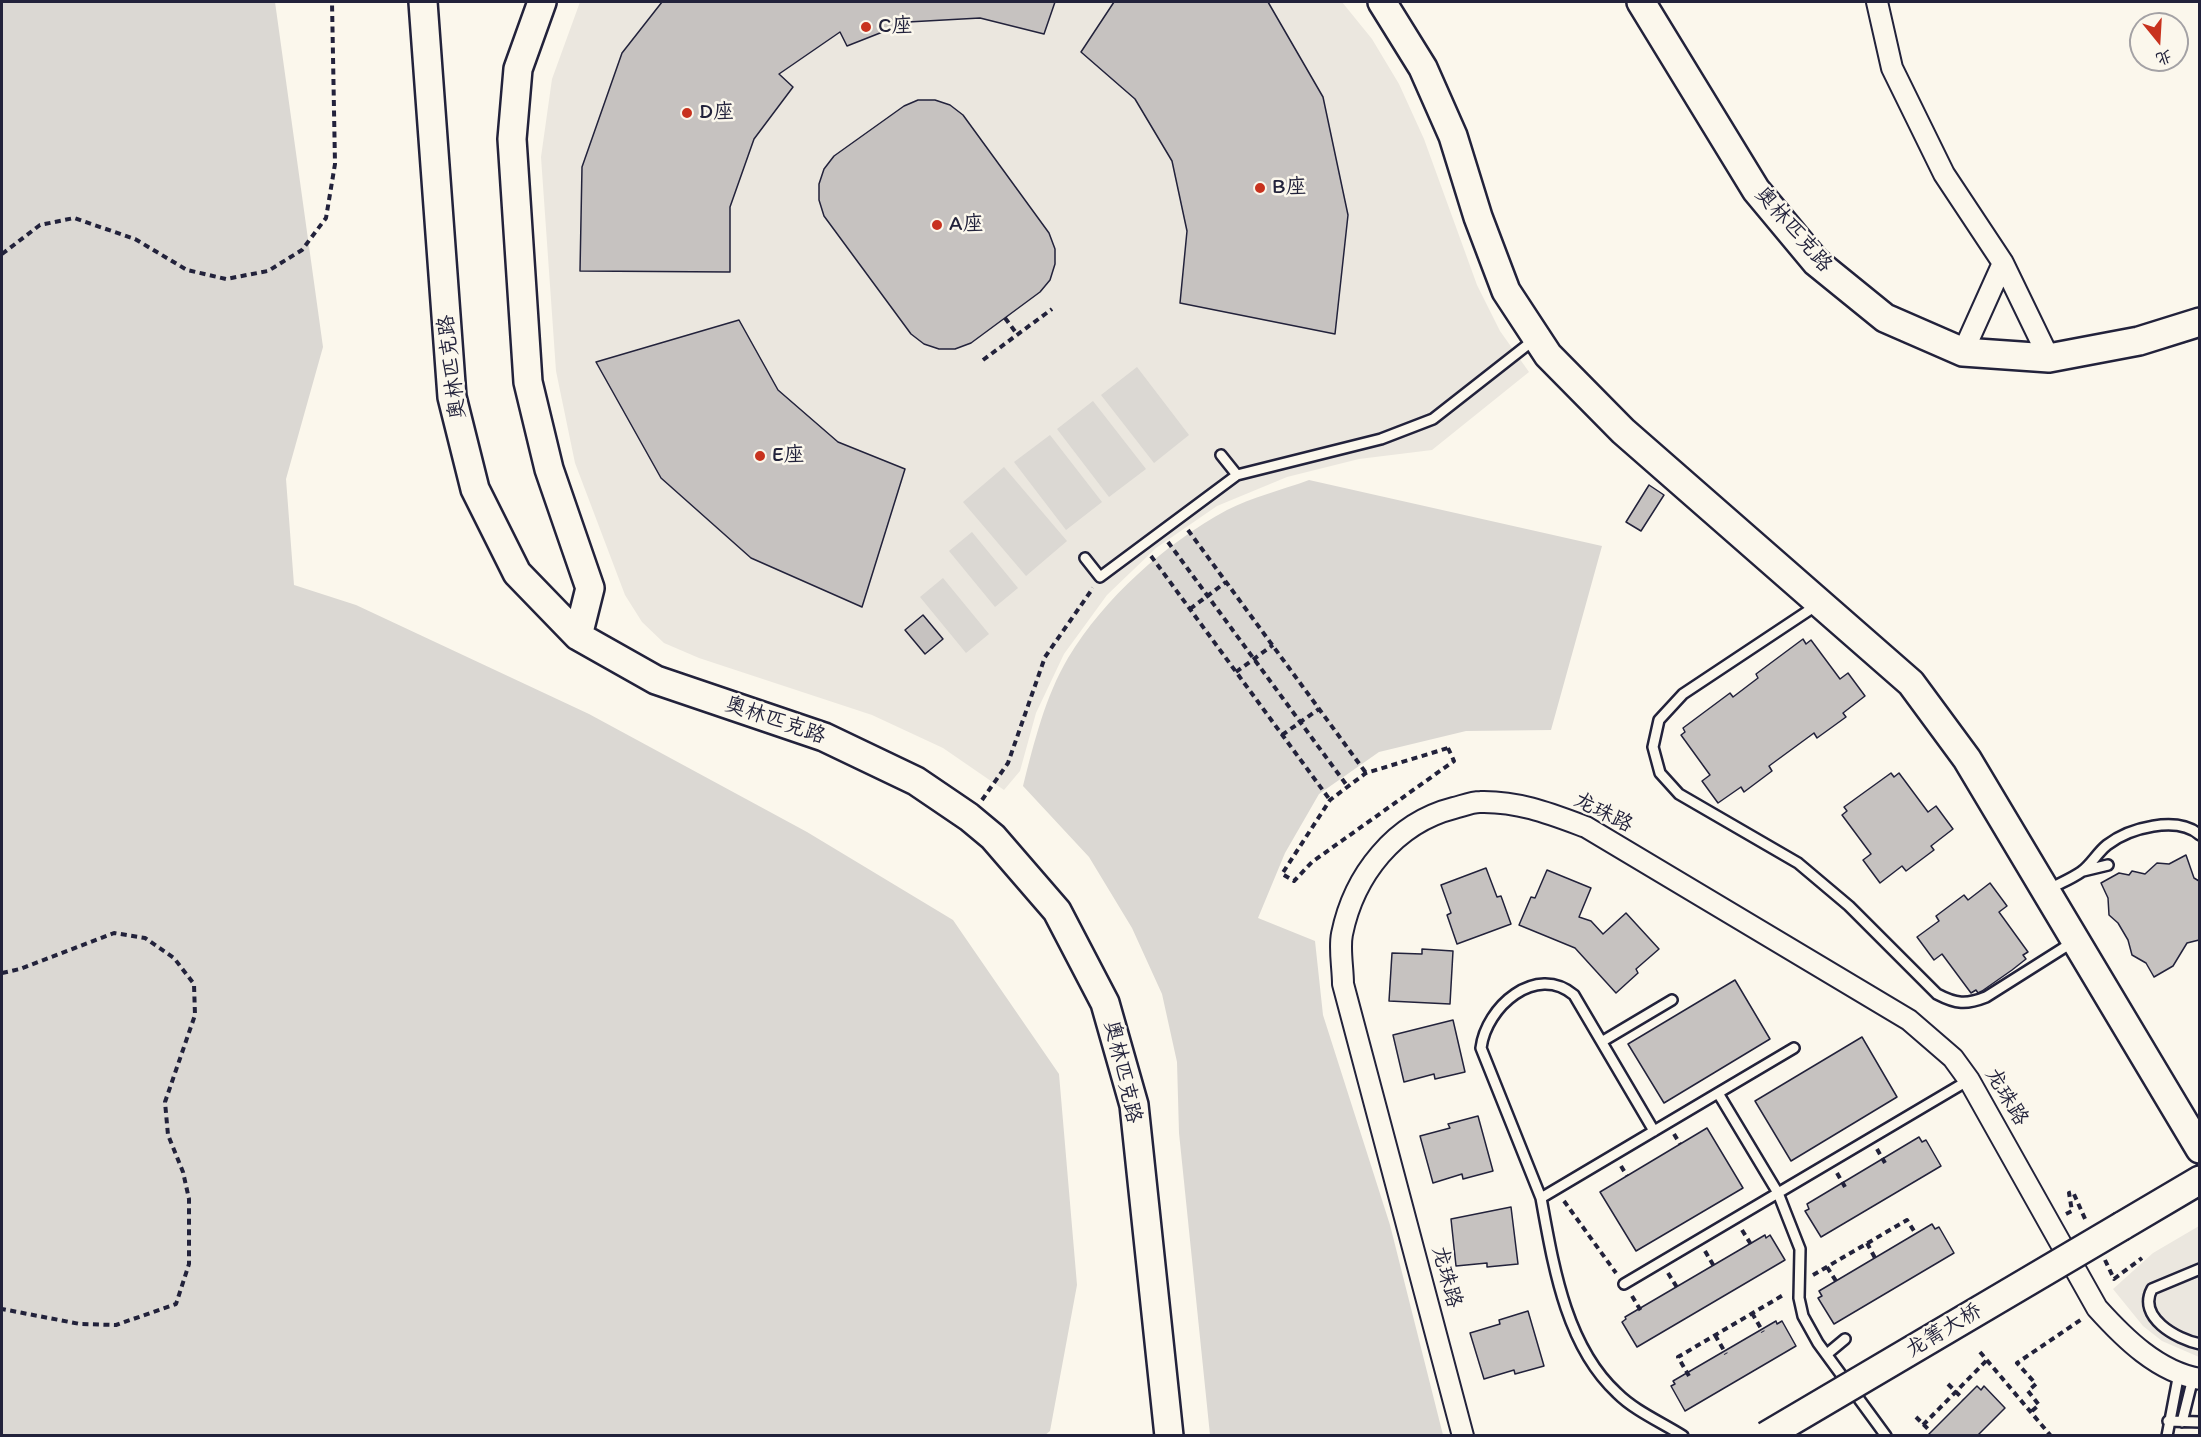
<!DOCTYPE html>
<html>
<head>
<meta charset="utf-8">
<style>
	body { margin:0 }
	#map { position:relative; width:2201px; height:1437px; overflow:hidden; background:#fbf7ec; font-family:Itim,"LXGW WenKai TC",sans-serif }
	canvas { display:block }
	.frame { position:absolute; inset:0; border:3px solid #22223b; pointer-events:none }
	.north { position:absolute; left:2129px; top:12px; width:60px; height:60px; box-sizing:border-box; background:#fbf7ec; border:2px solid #a4a2a5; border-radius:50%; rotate:162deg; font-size:16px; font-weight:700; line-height:24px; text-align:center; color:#22223b }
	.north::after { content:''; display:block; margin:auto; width:21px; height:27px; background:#c8321e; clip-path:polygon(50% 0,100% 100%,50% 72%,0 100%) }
</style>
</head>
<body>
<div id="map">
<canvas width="2201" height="1437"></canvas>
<div class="frame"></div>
<div class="north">北</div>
</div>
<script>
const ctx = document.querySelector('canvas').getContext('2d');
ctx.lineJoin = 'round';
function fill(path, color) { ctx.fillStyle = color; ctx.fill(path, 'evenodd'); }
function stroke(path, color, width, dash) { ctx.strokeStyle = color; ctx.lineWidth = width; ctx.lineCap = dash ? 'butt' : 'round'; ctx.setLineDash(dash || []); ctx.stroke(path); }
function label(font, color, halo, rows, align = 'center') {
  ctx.font = font + ' Itim,"LXGW WenKai TC",sans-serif'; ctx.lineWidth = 5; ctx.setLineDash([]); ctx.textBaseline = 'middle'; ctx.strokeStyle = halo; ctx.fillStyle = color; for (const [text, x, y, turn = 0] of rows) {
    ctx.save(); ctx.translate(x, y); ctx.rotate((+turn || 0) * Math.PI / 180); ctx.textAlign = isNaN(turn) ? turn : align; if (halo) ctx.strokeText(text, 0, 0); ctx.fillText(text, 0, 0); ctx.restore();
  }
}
fill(new Path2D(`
	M580,2h762l30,37 27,45 25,55 53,146 23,46 29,41 -97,78 -73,9 -72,18 -70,29 -61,42 -49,47 -43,59 -28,59 -16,58 -16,19 -61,-42 -71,-33 -173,-57 -35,-15 -22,-21 -17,-27 -50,-132 -19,-92 -15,-214 11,-78z
	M2199,1226v131l-37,-16 -19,-15 -30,-37 40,-36z`), '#ebe7df');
fill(new Path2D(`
	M2,2h273l48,345 -37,132 8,106 62,20 233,109 218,118 146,88 106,154 18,211 -27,146 -6,5 -1042,-1z
	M1137,367l52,68 -35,28 -53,-68z
	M1093,401l53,68 -37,28 -52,-68z
	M1050,435l52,67 -36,28 -52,-68z
	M1004,467l63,74 -41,35 -63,-74z
	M1309,480l293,66 -51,184 -85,1 -87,21 -60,42 -34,59 -27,65 57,23 8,74 67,210 53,210h-233l-31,-302 -2,-71 -15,-68 -30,-66 -43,-71 -66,-71c11,-43 22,-89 45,-128 37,-61 97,-114 159,-148 25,-13 55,-20 82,-30z
	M972,532l46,56 -23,19 -46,-56z
	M943,578l46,56 -23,19 -46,-56z`), '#dbd8d3');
const building = new Path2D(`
	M662,2h393l-11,32 -64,-16 -72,4 -61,24 -7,-14 -61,42 14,13 -39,52 -24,68v65l-150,-1 2,-104 40,-114z
	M1114,2h154l55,95 25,118 -13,119 -155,-31 7,-72 -15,-70 -37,-62 -54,-47z
	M918,100h17l15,5 13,10 86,118 6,16v15l-5,16 -10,12 -69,51 -16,6h-16l-15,-5 -13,-10 -87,-118 -5,-16v-16l5,-15 10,-13 70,-50z
	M739,320l39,70 60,52 67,27 -43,138 -111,-49 -90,-80 -65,-116z
	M1649,485l15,10 -23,36 -15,-9z
	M923,615l20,24 -18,15 -20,-24z
	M1803,639l3,5 5,-4 29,39 8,-6 17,23 -22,17 3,4 -29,21 -3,-5 -45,33 3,5 -28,21 -3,-5 -23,16 -16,-22 8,-6 -29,-40 4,-3 -2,-4 47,-35 3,4 25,-19 -2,-4z
	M1891,773l3,4 5,-4 29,39 8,-6 17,23 -22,17 3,4 -28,21 -4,-5 -22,17 -17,-23 8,-6 -29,-39 5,-4 -3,-4z
	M2186,855l8,23 5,3v59l-12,3 -14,23 -19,11 -8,-14 -14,-8 -4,-15 -10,-17 -9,-8 -1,-17 -7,-15 18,-10 10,2 3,-4 13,3 12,-11 12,1z
	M1486,868l11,29 4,-1 10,28 -54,20 -10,-29 4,-2 -10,-28z
	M1547,870l44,18 -12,29 12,4 12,13 23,-21 33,36 -23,20 2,4 -22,20 -41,-45 -56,-23 12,-28 4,1z
	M1990,883l17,23 -8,6 29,40 -5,3 3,4 -14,11 -30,21 -4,2 -2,-3 -5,3 -29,-39 -8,6 -17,-23 22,-16 -3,-5 28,-21 4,5z
	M1422,949l31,2 -3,53 -61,-3 3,-48 30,1z
	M1735,980l35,59 -106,64 -36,-59z
	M1453,1020l12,52 -30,7 -1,-5 -30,8 -11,-47z
	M1862,1037l35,60 -106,64 -36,-60z
	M1478,1116l15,55 -30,8 -1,-5 -29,9 -13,-47 30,-8 -2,-4z
	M1707,1128l36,60 -107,63 -36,-59z
	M1919,1137l3,5 4,-2 15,26 -120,71 -16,-26 4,-2 -2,-5z
	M1511,1207l7,57 -31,3v-4l-31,3 -5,-47z
	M1932,1224l3,5 4,-2 15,26 -120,71 -16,-26 4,-2 -3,-5z
	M1765,1235l1,3 4,-3 15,25 -148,87 -15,-25 4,-3 -1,-2z
	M1528,1311l16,55 -29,8 -1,-4 -30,9 -14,-46 30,-9 -1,-4z
	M1776,1321l1,3 5,-3 14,25 -111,65 -14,-25 4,-2 -2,-3z
	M1977,1386l4,4 3,-4 21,22 -28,28h-50z`);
fill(building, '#c6c2c0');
stroke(building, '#22223b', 1.5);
const lane = new Path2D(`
	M1221,455l16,20
	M1085,558l15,19 137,-102 144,-36 52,-20 102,-80
	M1817,605l-134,89 -24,26 -6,27 7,26 19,21 119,69 51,43 88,88c19,10 29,11 49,3l87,-55
	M2083,871l25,-6
	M2048,890c10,-6 23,-11 33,-18 10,-7 16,-19 26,-27 22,-17 70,-30 93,-10
	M1603,1041l69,-41
	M1718,1093l76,-45
	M1541,1198l-60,-150c5,-41 55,-85 93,-53l80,136
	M2200,1269l-48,20c-15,28 24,50 48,55
	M1624,1284l154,-91 22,56 -1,49 4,18 15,27 68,93
	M1827,1354l18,-15
	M2168,1421l32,1
	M2182,1422l11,-44
	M1683,1436c-22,-14 -48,-25 -66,-43 -52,-48 -64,-130 -76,-195l177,-105 60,100 191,-113
	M2167,1436l12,-63`);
const street = new Path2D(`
	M1877,2l15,66 52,106 59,89
	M1963,352l40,-89 46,95
	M1463,1436l-120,-452c0,-16 -4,-35 -1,-50 12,-59 53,-111 112,-126 8,-2 18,-6 26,-6 39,-1 71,12 106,25l323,193 44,38 16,22 128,228c27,30 61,64 103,71`);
const secondary = new Path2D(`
	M423,2l29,395 23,92 42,84 61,63 78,44 168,57 92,44 53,36 24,20 64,74 48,92 29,102 35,331
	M542,2l-24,67 -6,70 16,243 21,87 41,119 -12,48
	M1382,2l41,66 30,68 25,81 28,74 42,64 75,76 288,252 56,76 233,390
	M1641,2l115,188 60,72 69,56 78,34 86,6 90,-17 61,-19
	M2122,1226l78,-46`);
stroke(lane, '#22223b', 14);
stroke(street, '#22223b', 24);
stroke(secondary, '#22223b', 32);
stroke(new Path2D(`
	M2,254l38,-29 34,-7 61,21 52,31 39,9 42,-8 34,-21 24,-32 9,-54 -3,-162
	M1005,318l12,16
	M983,360l69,-51
	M1188,530l178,243
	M1168,542l180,245
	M1151,556l179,244
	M1190,609l36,-27
	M1236,672l37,-27
	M1282,735l37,-26
	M1448,748l6,13 -142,101 -18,19 -12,-7 48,-74 36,-27z
	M982,800l26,-37 37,-106 48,-69
	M2,973l18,-4 94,-36 31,5 29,20 20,26 1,31 -30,87 3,33 15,37 6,27v65l-13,40 -60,21 -36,-1 -78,-15
	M1674,1134l6,10
	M1877,1149l8,14
	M1621,1166l6,10
	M1837,1173l8,14
	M1564,1201l52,72
	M2066,1214l6,-3 -3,-18 4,-1 13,29
	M1742,1230l10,16
	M1867,1243l8,15
	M1705,1251l10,17
	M2105,1260l9,19 28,-21
	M1827,1267l9,14
	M1668,1273l10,16
	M1813,1275l94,-55 9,14
	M1632,1296l9,15
	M1752,1313l11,19
	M1715,1335l11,19
	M1980,1352l71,84
	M1689,1376l-11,-19 107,-63
	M1948,1384l15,15
	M2032,1411l7,-6 -11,-14 8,-7 -19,-21 65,-44
	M1916,1417l15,15
	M1923,1425l64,-65`), '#22223b', 4, [6, 4.5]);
stroke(lane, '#fbf7ec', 9);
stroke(street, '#fbf7ec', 20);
stroke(secondary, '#fbf7ec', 27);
const secondaryBridge = new Path2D(`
	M1766,1436l356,-210`);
stroke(secondaryBridge, '#22223b', 32, []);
stroke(secondaryBridge, '#fbf7ec', 27);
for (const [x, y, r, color] of [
	[866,27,6,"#c8321e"],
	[687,113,6,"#c8321e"],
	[1260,188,6,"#c8321e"],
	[937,225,6,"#c8321e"],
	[760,456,6,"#c8321e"]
]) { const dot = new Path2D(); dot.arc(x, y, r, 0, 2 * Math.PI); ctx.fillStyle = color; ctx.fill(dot); stroke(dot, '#fbf7ec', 2); }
label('21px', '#22223b', '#fbf7ec', [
	["C座",878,27],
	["D座",699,113],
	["B座",1272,188],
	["A座",949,225],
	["E座",772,456]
], 'left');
label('21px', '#22223b', '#fbf7ec', [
	["奥林匹克路",1793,230,49],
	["奥林匹克路",453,367,-97],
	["奥林匹克路",775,721,19],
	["龙珠路",1603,813,27],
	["奥林匹克路",1122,1072,77],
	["龙珠路",2006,1097,59],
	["龙珠路",1446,1277,75],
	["龙箐大桥",1944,1331,-31]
]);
</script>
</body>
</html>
